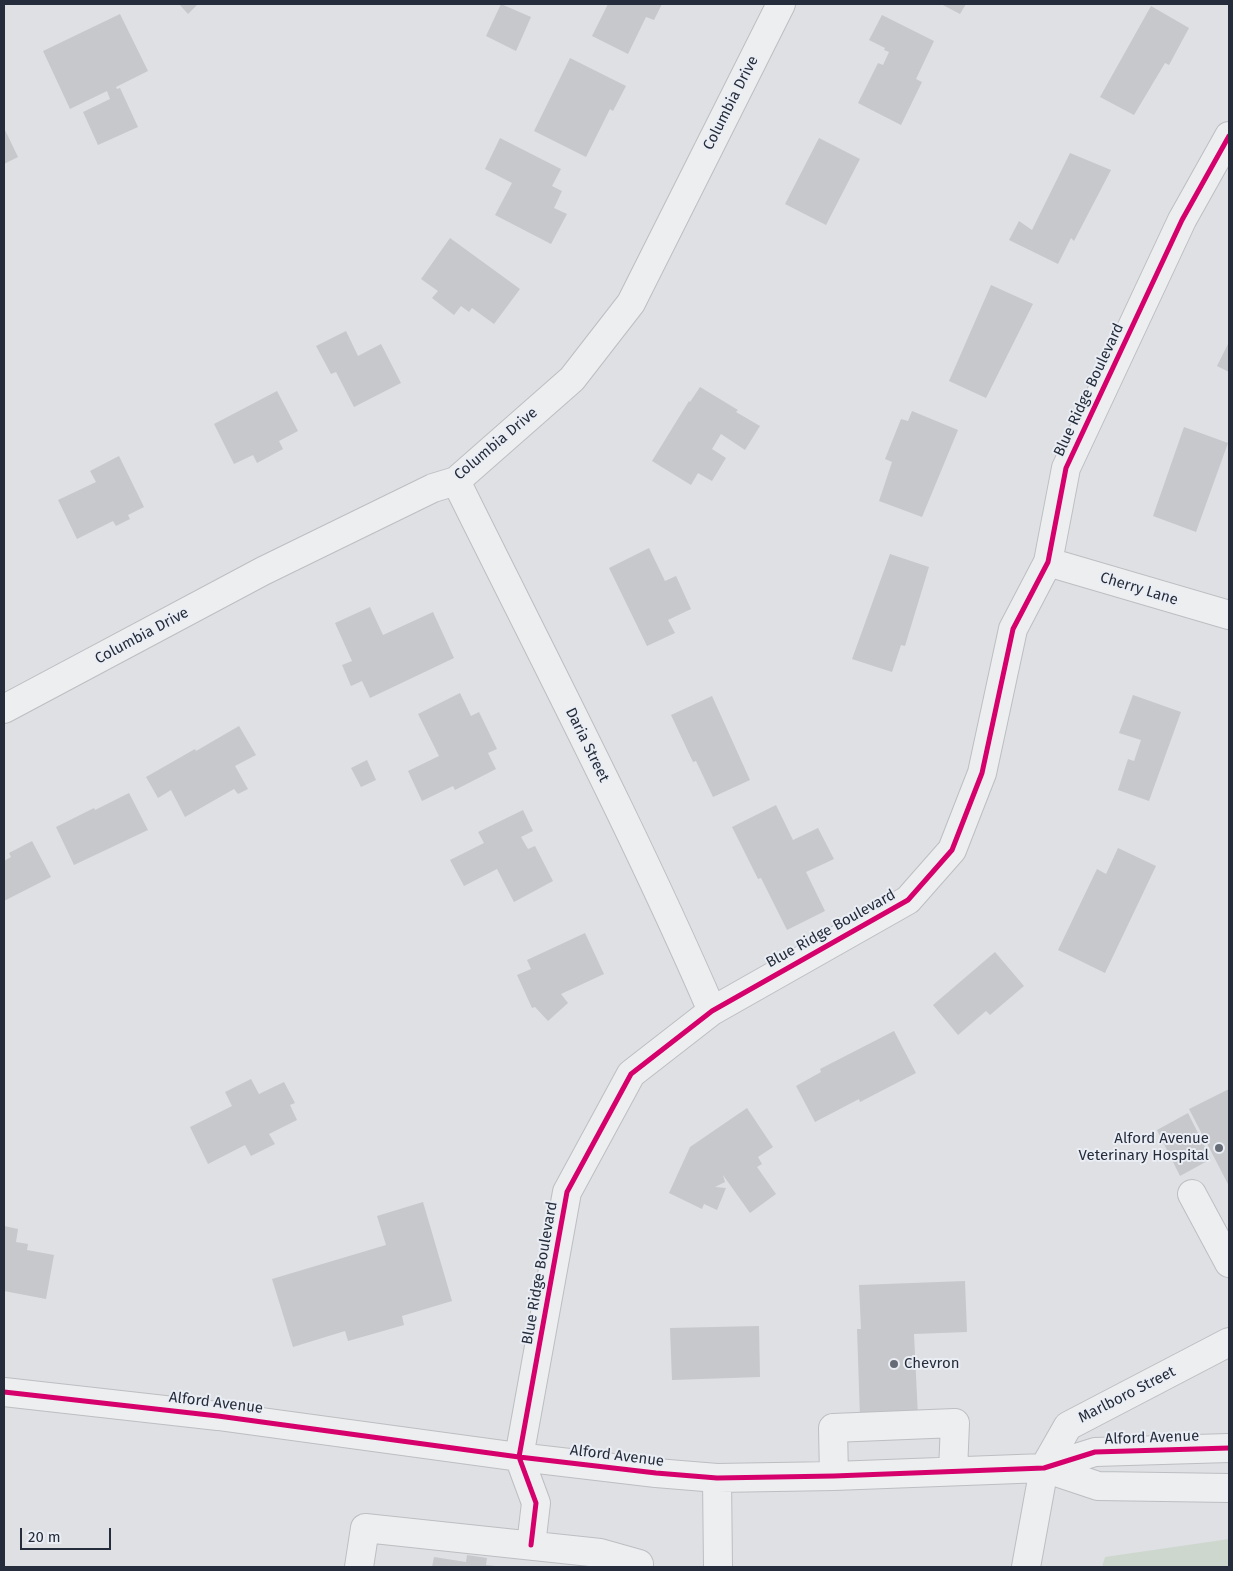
<!DOCTYPE html>
<html>
<head>
<meta charset="utf-8">
<style>
	body { margin:0 }
	#map { position:relative; width:1233px; height:1571px; overflow:hidden; background:#dee0e3; font-family:"Fira Sans",sans-serif }
	canvas { display:block }
	.frame { position:absolute; inset:0; border:5px solid #252d3c; pointer-events:none }
	.scale { position:absolute; left:20px; top:1528px; width:91px; height:22px; box-sizing:border-box; border:2px solid #252d3c; border-top:0; padding-left:6px; font-size:15px; line-height:18px; white-space:nowrap; color:#252d3c; -webkit-text-stroke:4px #eaeef4; paint-order:stroke }
</style>
</head>
<body>
<div id="map">
<canvas width="1233" height="1571"></canvas>
<div class="frame"></div>
<div class="scale">20 m</div>
</div>
<script>
const ctx = document.querySelector('canvas').getContext('2d');
ctx.lineJoin = 'round';
function fill(path, color) { ctx.fillStyle = color; ctx.fill(path, 'evenodd'); }
function stroke(path, color, width, dash) { ctx.strokeStyle = color; ctx.lineWidth = width; ctx.lineCap = dash ? 'butt' : 'round'; ctx.setLineDash(dash || []); ctx.stroke(path); }
function label(font, color, halo, rows, align = 'center') {
  ctx.font = font + ' "Fira Sans",sans-serif'; ctx.lineWidth = 4; ctx.setLineDash([]); ctx.textBaseline = 'middle'; ctx.strokeStyle = halo; ctx.fillStyle = color; for (const [text, x, y, turn = 0] of rows) {
    ctx.save(); ctx.translate(x, y); ctx.rotate((+turn || 0) * Math.PI / 180); ctx.textAlign = isNaN(turn) ? turn : align; if (halo) ctx.strokeText(text, 0, 0); ctx.fillText(text, 0, 0); ctx.restore();
  }
}
fill(new Path2D(`
	M1229,1539v28h-127l3,-10z`), '#ced7ce');
fill(new Path2D(`
	M179,4h19l-10,10z
	M501,4l30,13 -15,34 -30,-15z
	M608,4h54l-8,16 -8,-3 -18,37 -36,-18z
	M941,4h25l-6,10z
	M1151,6l38,22 -20,37 -4,-2 -31,52 -34,-18z
	M120,14l28,57 -32,16 1,2 3,-1 18,39 -40,18 -15,-33 27,-13 -3,-8 -37,18 -27,-58z
	M882,15l52,26 -18,38 6,3 -21,43 -43,-22 20,-40 5,2 6,-13 -5,-2 1,-2 -16,-8z
	M570,58l56,28 -13,25 -3,-2 -24,48 -52,-26z
	M4,128l14,29 -14,7z
	M500,138l61,31 -9,17 10,5 -8,17 13,6 -16,30 -56,-29 17,-32 -27,-14z
	M819,138l41,21 -34,66 -41,-21z
	M1070,153l41,17 -37,71 -3,-3 -13,26 -49,-24 10,-19 13,9z
	M450,238l70,51 -26,35 -22,-16 -3,4 -8,-6 -7,9 -22,-17 6,-7 -17,-12z
	M991,285l42,19 -47,94 -37,-17z
	M346,331l12,25 23,-12 20,39 -47,24 -18,-35 -5,2 -15,-28z
	M1229,342v30l-12,-6z
	M700,387l38,23 -2,2 24,14 -15,24 -24,-16 -9,15 14,9 -14,23 -14,-8 -7,12 -39,-24 37,-60 1,1z
	M277,391l21,40 -19,10 4,8 -26,14 -4,-8 -19,9 -20,-40z
	M912,411l46,19 -36,87 -43,-16 13,-39 -7,-3 16,-40 7,2z
	M1184,427l44,16 -32,89 -43,-16z
	M119,456l25,51 -16,8 2,4 -14,7 -3,-5 -36,18 -19,-39 38,-18 -6,-11z
	M649,548l16,33 11,-5 15,33 -23,11 7,13 -28,13 -38,-78z
	M890,554l39,13 -24,79 -4,-1 -9,27 -40,-13z
	M370,607l13,28 50,-23 21,46 -84,40 -8,-17 -11,5 -9,-21 10,-4 -17,-38z
	M460,693l11,23 8,-4 18,37 -9,4 8,16 -41,21 -2,-4 -31,15 -14,-30 31,-15 -21,-42z
	M1133,695l48,17 -32,89 -31,-11 10,-31 6,2 7,-21 -22,-7z
	M712,696l38,84 -37,17 -17,-36 -3,1 -22,-47z
	M239,726l17,29 -21,11 13,23 -10,5 -4,-5 -49,28 -14,-27 -13,8 -12,-21 49,-28 1,2z
	M367,760l9,20 -15,7 -10,-19z
	M129,793l19,37 -74,35 -18,-38 38,-19 1,2z
	M776,805l17,35 25,-12 16,31 -28,13 19,39 -38,19 -26,-52 -3,1 -26,-52z
	M523,810l10,21 -12,6 7,12 7,-3 18,35 -39,21 -17,-33 -33,17 -14,-26 34,-17 -6,-11z
	M32,841l19,36 -47,24v-40l7,-4 -2,-4z
	M1118,848l38,18 -51,107 -47,-23 39,-81 9,5z
	M585,933l19,41 -43,20 7,9 -20,18 -13,-14 -3,1 -15,-33 14,-6 -4,-9z
	M995,952l29,34 -34,29 -4,-4 -28,24 -25,-30z
	M894,1031l22,42 -56,29 -1,-3 -44,23 -19,-36 25,-14 -1,-3z
	M251,1079l8,15 25,-12 11,21 -5,2 7,15 -28,14 6,10 -24,12 -6,-11 -37,19 -18,-37 42,-21 -7,-14z
	M1229,1089v97l-40,-77z
	M747,1108l26,39 -15,10 4,7 -5,3 19,27 -26,19 -27,-38 2,7 -10,5 11,1 -9,22 -13,-6 -2,5 -33,-16 21,-46z
	M1188,1113l23,46 -31,17 -23,-46z
	M423,1202l29,99 -50,15 2,9 -56,16 -3,-10 -52,16 -21,-68 114,-34 -9,-29z
	M4,1226l14,3 -2,13 12,2 -1,6 27,5 -8,44 -42,-8z
	M965,1281l2,51 -53,2 4,83 -58,1 -3,-89h4l-2,-44z
	M759,1326l1,51 -88,3 -2,-52z
	M467,1555l20,3 -1,7 10,1v1h-64l2,-10 32,5z`), '#c6c8cb');
const minor = new Path2D(`
	M456,481c87,176 178,350 256,530
	M1048,562l181,53
	M4,709l259,-138 170,-83 23,-7 116,-102 59,-76 150,-299
	M1192,1194l37,69
	M4,1392l214,24 301,41 137,16 61,5 117,-2 210,-8 51,-16 134,-4
	M1044,1468l54,18 131,2
	M834,1476l-1,-48 122,-5 -2,48
	M717,1478l1,89
	M531,1545l5,-42 -17,-46 48,-265 64,-118 81,-63 196,-111 44,-50 30,-77 31,-144 35,-67 18,-94 116,-248 47,-84
	M359,1567l6,-39 235,25 39,11 -1,3
	M1026,1567l18,-99 24,-42 161,-84`);
stroke(minor, '#bcbec1', 30);
stroke(minor, '#edeef0', 28);
stroke(new Path2D(`
	M4,1392l214,24 301,41 137,16 61,5 117,-2 210,-8 51,-16 134,-4
	M531,1545l5,-42 -17,-46 48,-265 64,-118 81,-63 196,-111 44,-50 30,-77 31,-144 35,-67 18,-94 116,-248 47,-84`), '#d6006c', 5);
for (const [x, y, r, color] of [
	[1219,1148,5,"#666c76"],
	[894,1364,5,"#666c76"]
]) { const dot = new Path2D(); dot.arc(x, y, r, 0, 2 * Math.PI); ctx.fillStyle = color; ctx.fill(dot); stroke(dot, '#eaeef4', 2); }
label('15px', '#252d3c', '#eaeef4', [
	["Columbia Drive",731,103,-63],
	["Blue Ridge Boulevard",1089,390,-65],
	["Columbia Drive",496,444,-40],
	["Cherry Lane",1139,589,17],
	["Columbia Drive",142,636,-28],
	["Daria Street",587,745,64],
	["Blue Ridge Boulevard",831,929,-29],
	["Blue Ridge Boulevard",540,1273,-80],
	["Marlboro Street",1127,1395,-27],
	["Alford Avenue",216,1403,7],
	["Alford Avenue",1152,1438,-2],
	["Alford Avenue",617,1456,7]
]);
label('15px', '#252d3c', '#eaeef4', [
	["Alford Avenue",1209,1139],
	["Veterinary Hospital",1209,1156],
	["Chevron",904,1364,"left"]
], 'right');
</script>
</body>
</html>
